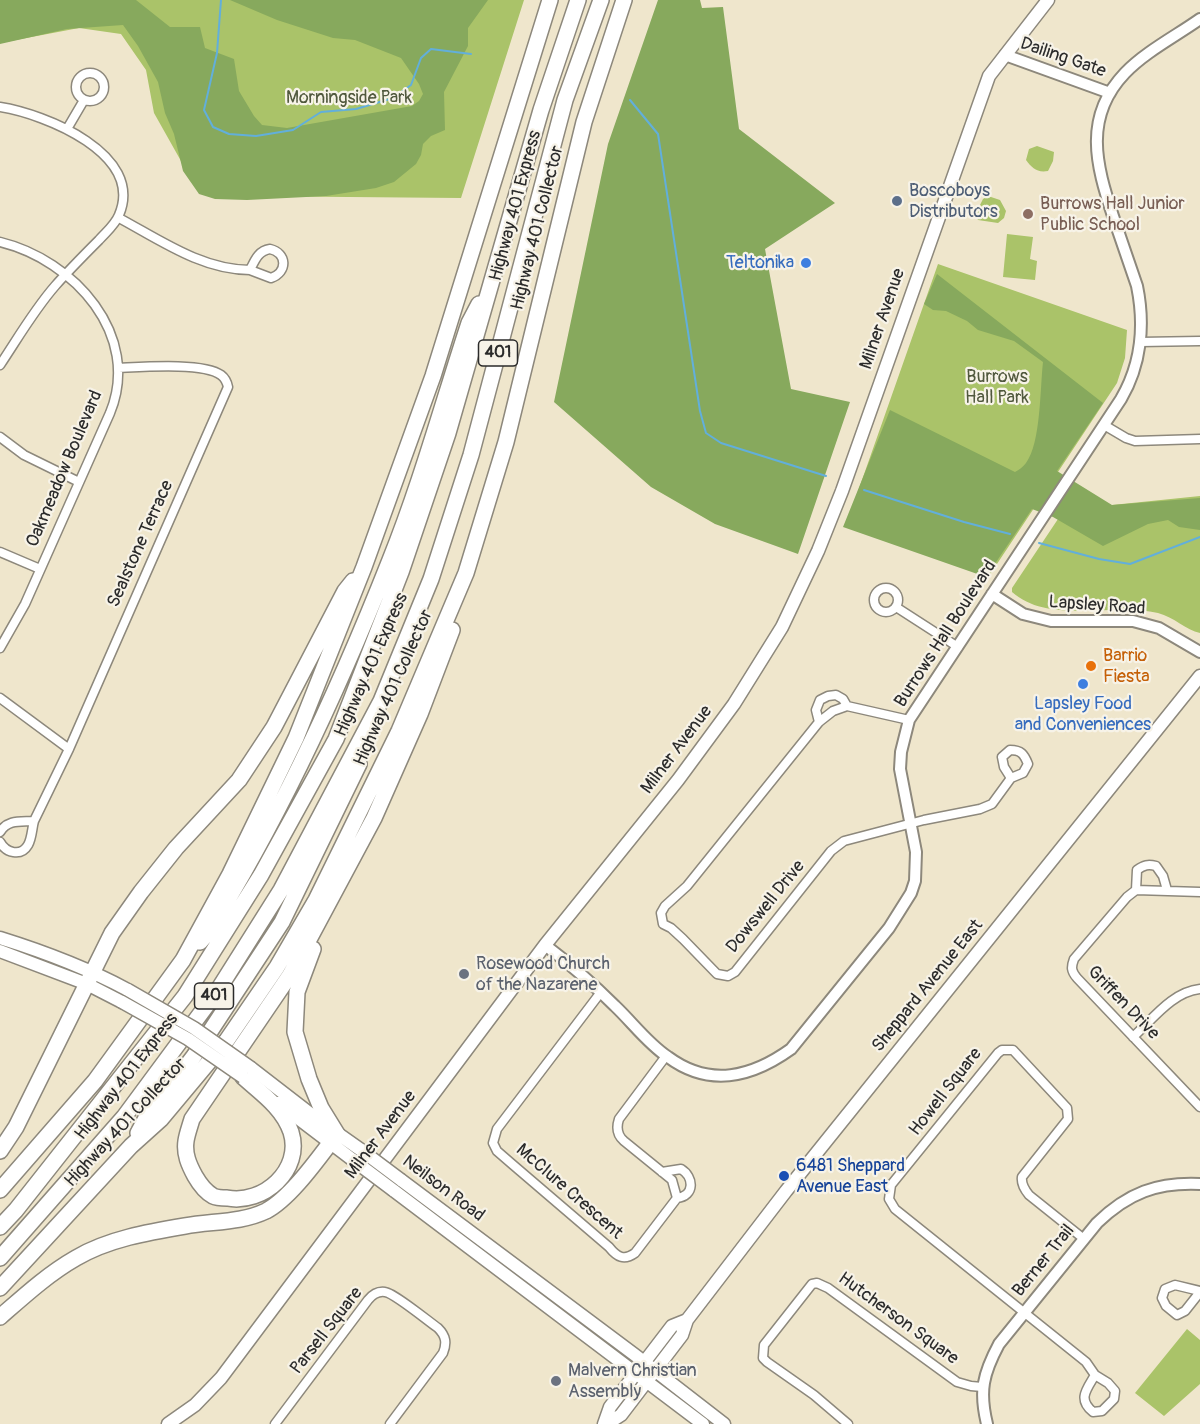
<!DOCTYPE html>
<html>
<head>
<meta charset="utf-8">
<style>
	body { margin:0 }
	canvas { display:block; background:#efe6cc }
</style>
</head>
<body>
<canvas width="1200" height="1424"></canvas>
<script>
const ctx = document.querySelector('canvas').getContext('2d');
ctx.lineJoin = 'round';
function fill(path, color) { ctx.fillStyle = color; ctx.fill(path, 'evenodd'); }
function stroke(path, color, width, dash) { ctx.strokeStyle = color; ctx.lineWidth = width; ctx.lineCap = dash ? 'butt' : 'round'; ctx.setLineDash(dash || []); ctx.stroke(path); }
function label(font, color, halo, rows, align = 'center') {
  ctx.font = font + ' Pangolin,sans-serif'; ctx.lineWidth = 4.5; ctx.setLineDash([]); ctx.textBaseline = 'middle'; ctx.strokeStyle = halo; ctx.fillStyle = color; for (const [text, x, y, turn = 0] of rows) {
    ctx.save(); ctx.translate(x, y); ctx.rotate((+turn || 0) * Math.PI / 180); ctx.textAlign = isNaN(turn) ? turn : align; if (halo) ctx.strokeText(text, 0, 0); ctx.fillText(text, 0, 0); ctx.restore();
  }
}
fill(new Path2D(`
	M0,0h524l-63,198 -224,-2 -47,-19 -36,-64 -8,-43 -25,-36 -42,-6 -79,15z
	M1037,146l17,6 -1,9 -5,10c-11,2 -16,-3 -22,-11l3,-11z
	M988,196l12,4 6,11 -2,7 -6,5 -20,-3 -3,-5 8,-16z
	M1007,234l26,3 -3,22 7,2 -2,19 -32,-3z
	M938,264l189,66 -2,28 -8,25 -128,193 -102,-45 -31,-34z
	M1200,496v137c-14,-3 -26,-16 -42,-20 -45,-11 -109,12 -146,-21v-4l56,-84 44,1z
	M1187,1329l13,11v44l-36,32 -29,-23z`), '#aac369');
fill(new Path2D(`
	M0,0h136l34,27h30l5,21 29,11 5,32 15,25 8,9 25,3 125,-22 7,-5 4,-7 -4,-10 -18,-26 -46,-18 -22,-2 -56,-18 -47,-20h258l-20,28v18l-24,46 1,38 -14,6 -8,8 -2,11 -5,9 -22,18 -18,6 -50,8 -79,4 -32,-1 -16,-5 -16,-23 -9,-37 -9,-21 -7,-31 -20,-36 -15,-21 -56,4 -67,15z
	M658,0h42l2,8 21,-1 16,122 96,74 -70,46 26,140 59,13 -52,152 -83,-30 -64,-37 -97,-85 54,-258z
	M937,274l166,129 -46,68 55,34 88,-7v32l-21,-3 -11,-7 -20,4 -45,22 -50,-29 -21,-8 -46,68 -143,-50 47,-117 125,62c4,-2 8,-5 11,-9 15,-20 14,-75 17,-101l-29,-21 -36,-11 -11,-9 -21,-10 -13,-1 -9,-6z`), '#87a95d');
stroke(new Path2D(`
	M221,0l-4,53 -13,57 9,17 16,7 27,2 37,-6 28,-18 35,-3 37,-11 18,-13 10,-27 10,-9 40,5
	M630,100l28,34 42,277 6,22 15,10 105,33
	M864,490l100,32 46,12
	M1039,543l60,16 31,5 70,-27`), '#62afdb', 2);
const minor = new Path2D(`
	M76 87a14 14 0 1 1 28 0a14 14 0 1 1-28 0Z
	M0,107c45,7 145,47 119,108 -4,10 -13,17 -20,25 -15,15 -30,30 -44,46 -21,24 -37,52 -55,79
	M67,129l17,-29
	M119,218c41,22 83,52 131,52
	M0,242c74,18 142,93 110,171l-85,191 -25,44
	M270,249c17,4 18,23 1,29l-21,-8c5,-10 8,-19 20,-21z
	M1140,342l60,-1
	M1104,425l22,13 9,3 65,-2
	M0,437l24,18 55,27
	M0,552l40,17
	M874 600a12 12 0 1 1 24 0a12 12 0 1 1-24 0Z
	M896,607l62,40
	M0,698l69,51
	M909,720l-62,-14 -14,5 -14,11 -132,164 -22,20 -4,7 2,11 8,4 12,11 34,35 11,2 7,-4 96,-121 13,-10 80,-21 56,-11 12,-5 19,-26 12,-5 5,-9c-4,-10 -7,-14 -18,-14l-8,7 2,10 7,11
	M819,722l-3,-12 4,-10 8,-4 8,-1 7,4 4,7
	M34,821l35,-72 159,-362c-1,-5 -3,-9 -7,-12 -17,-13 -80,-8 -102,-7
	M0,832c8,-13 21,-10 34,-11 -2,7 -2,17 -6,24 -7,12 -22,8 -28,-3
	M1136,890l1,-20c7,-5 11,-6 19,-4l7,10 4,14
	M1200,892l-64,-2 -9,7 -53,62c-3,8 -3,12 3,19l123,129
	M601,992l-104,137 -4,14 4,8 15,13 97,83c8,10 15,14 26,6l42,-55 -5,-18 -48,-39c-7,-6 -8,-13 -5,-22l47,-63
	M1133,1037c20,-18 39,-45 67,-48
	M662,1172l19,-3c13,8 14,27 -4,29
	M1084,1239l-55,-44c-5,-6 -8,-11 -7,-18l46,-58 -1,-11 -54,-58h-11l-4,3 -107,132 -2,14 6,10 191,153 9,13 13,8 7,8 -1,8 -12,12 -9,1c-16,-13 -6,-23 2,-37
	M1200,1291l-25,-6 -10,4 -3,9 4,8 11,9 8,-4 15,-19
	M275,1424l93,-124c4,-5 10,-9 17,-8 9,1 43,29 53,36 8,8 9,15 5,25l-53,71
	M848,1424l-34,-29 -47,-33 -4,-4 1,-13 48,-61 5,-1 11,5 129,94 14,4 11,1`);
const tertiary = new Path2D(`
	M1005,55l105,38
	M992,594l31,20 28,7h82l26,7 41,24
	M545,945c25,19 48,39 70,61 17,16 33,38 53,51 42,31 84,20 123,-8l98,-121 22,-35 4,-12 1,-29 -16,-83 1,-17 8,-32 212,-321c20,-34 24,-74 16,-113 -8,-23 -16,-47 -24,-70 -17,-51 -30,-99 12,-143 20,-21 51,-37 75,-54
	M987,1424c-8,-33 -4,-50 12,-80l98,-121c31,-30 60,-41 103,-39`);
const secondary = new Path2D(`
	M0,938c45,14 87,30 128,52
	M0,951l87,33 35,18
	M251,1068l66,51 44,31
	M278,1103l75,57
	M401,1180l234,175 89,69
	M393,1190l310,234
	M168,1424l27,-19 26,-27 324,-433 133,-165 56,-76 48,-77 36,-76 24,-60 147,-415 59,-76
	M604,1424l6,-17 62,-81 15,-6
	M607,1424l14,-9 61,-80 5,-15 99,-129 414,-515`);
const motorway = new Path2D(`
	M200,942l7,-8c74,-118 132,-245 183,-374 31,-77 53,-158 79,-237l10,-19
	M243,1077c18,16 40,31 48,55 12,38 -28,73 -64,66 -4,0 -10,0 -14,-2 -7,-4 -14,-13 -18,-20 -6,-11 -11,-22 -9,-35 1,-7 4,-15 6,-22l98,-144 84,-157 46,-104 32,-84
	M138,1133l7,-13 49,-64 88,-134 77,-158
	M0,1151l16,-24 96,-194 29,-41 35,-44 63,-68 35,-53 71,-136 8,-10
	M0,1190l95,-109 88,-121 47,-86 66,-136 68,-171 69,-191 117,-376
	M0,1227l16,-17 169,-214 76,-121 75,-136 65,-167 47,-139 93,-323 37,-110
	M0,1258l124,-141 94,-127 63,-100 100,-189 50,-122 40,-124 94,-355 36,-100
	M0,1288l131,-142 30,-27 66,-79 50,-73 39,-67 83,-169 67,-158 40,-131 78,-320 40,-122
	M0,1317c24,-21 48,-43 76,-59 32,-19 73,-26 109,-32 27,-5 56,-3 81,-15 25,-13 54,-55 71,-77l-16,-26 -12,-29 -14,-47 2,-40 16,-43`);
stroke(minor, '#8d887c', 11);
stroke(tertiary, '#8d887c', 14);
stroke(secondary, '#8d887c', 15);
stroke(motorway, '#8d887c', 18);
stroke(minor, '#fff', 8);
stroke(tertiary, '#fff', 10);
stroke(secondary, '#fff', 12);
stroke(motorway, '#fff', 15);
const secondaryBridge = new Path2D(`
	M128,990l66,38 57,40
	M122,1002l66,37 55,38
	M361,1150l40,30
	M353,1160l40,30`);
stroke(secondaryBridge, '#8d887c', 15, []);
stroke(secondaryBridge, '#fff', 12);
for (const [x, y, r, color] of [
	[897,201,6,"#5c6f8a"],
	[1028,214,6,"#8d6e63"],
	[806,263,6,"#3f7fe0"],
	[1091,666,6,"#e8710a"],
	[1083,684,6,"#3f7fe0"],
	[464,974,6,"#6b7280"],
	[784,1176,6,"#1a4fb4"],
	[556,1381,6,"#6b7280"]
]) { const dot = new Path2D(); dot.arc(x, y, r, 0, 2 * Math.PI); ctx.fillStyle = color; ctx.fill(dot); stroke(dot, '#f7f3e8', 2); }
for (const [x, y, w] of [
	[498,353,39],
	[214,996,39]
]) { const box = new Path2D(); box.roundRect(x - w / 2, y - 13, w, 26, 4.5); ctx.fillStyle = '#f7f3e8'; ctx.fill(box); stroke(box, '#2b2b2b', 1.5); }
label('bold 16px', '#2b2b2b', null, [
	["401",498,353],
	["401",214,996]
]);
label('18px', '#2b2b2b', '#f7f3e8', [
	["Dailing Gate",1063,58,19],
	["Highway 401 Express",516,206,-75],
	["Highway 401 Collector",538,228,-76],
	["Milner Avenue",883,319,-71],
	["Oakmeadow Boulevard",65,469,-67],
	["Sealstone Terrace",141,544,-66],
	["Lapsley Road",1097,606,4],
	["Burrows Hall Boulevard",946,634,-57],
	["Highway 401 Express",372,665,-66],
	["Highway 401 Collector",394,688,-66],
	["Milner Avenue",677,750,-53],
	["Dowswell Drive",766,907,-51],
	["Sheppard Avenue East",928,986,-51],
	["Griffen Drive",1123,1003,46],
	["Highway 401 Express",127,1077,-52],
	["Howell Square",946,1092,-52],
	["Highway 401 Collector",126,1123,-47],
	["Milner Avenue",381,1135,-53],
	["Neilson Road",443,1189,37],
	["McClure Crescent",569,1192,41],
	["Berner Trail",1044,1261,-51],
	["Hutcherson Square",898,1319,36],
	["Parsell Square",327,1331,-52]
]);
label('18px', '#51593e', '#f7f3e8', [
	["Morningside Park",349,98],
	["Burrows",997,377],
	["Hall Park",997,398]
]);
label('18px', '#4e5e75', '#f7f3e8', [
	["Boscoboys",909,191],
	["Distributors",909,212]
], 'left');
label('18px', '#785e54', '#f7f3e8', [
	["Burrows Hall Junior",1040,204],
	["Public School",1040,225]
], 'left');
label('18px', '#366cbe', '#f7f3e8', [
	["Teltonika",794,263],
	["Lapsley Food",1083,704,"center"],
	["and Conveniences",1083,725,"center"]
], 'right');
label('18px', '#c56008', '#f7f3e8', [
	["Barrio",1103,656],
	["Fiesta",1103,677]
], 'left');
label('18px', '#5b616d', '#f7f3e8', [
	["Rosewood Church",476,964],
	["of the Nazarene",476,985],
	["Malvern Christian",568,1371],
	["Assembly",568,1392]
], 'left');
label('18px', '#164399', '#f7f3e8', [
	["6481 Sheppard",796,1166],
	["Avenue East",796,1187]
], 'left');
</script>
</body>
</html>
